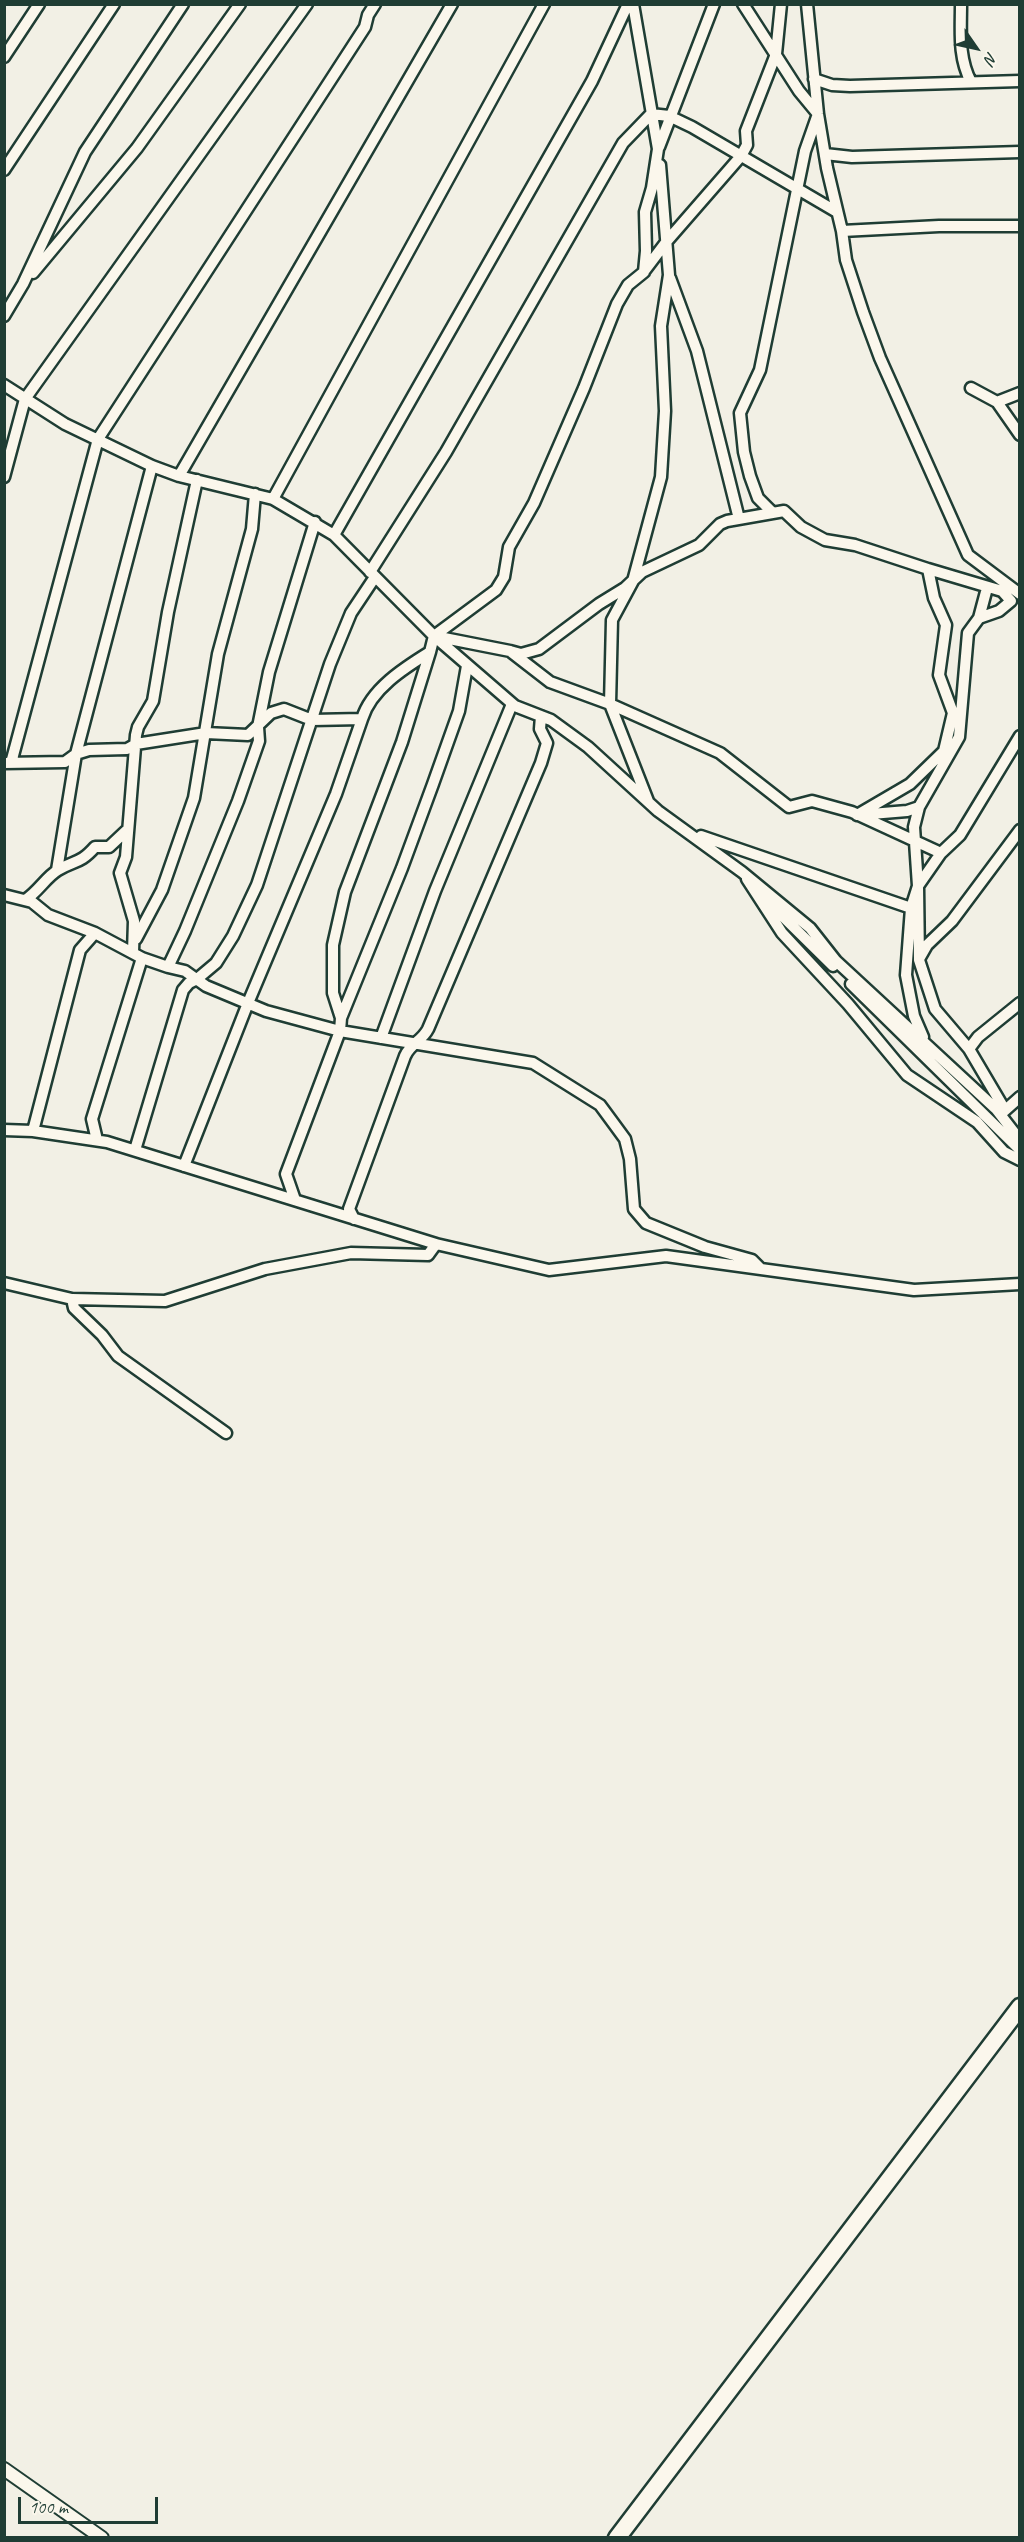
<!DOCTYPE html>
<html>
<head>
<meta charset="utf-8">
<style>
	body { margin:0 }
	#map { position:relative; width:1024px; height:2542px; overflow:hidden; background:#f2f0e5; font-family:Caveat,sans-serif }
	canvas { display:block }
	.frame { position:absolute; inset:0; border:6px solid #1f3d34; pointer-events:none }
	.north { position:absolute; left:946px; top:18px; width:60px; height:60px; -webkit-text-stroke:4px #fbf7ec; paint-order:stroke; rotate:124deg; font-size:16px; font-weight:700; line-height:24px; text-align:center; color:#1f3d34 }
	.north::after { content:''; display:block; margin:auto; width:21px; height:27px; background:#1f3d34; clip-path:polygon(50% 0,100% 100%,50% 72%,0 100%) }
	.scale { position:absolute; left:18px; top:2497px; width:140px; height:27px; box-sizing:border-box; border:3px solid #1f3d34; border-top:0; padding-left:8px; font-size:18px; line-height:21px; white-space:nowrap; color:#1f3d34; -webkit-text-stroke:4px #fbf7ec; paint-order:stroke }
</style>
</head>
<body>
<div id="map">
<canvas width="1024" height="2542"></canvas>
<div class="frame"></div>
<div class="north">N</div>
<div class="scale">100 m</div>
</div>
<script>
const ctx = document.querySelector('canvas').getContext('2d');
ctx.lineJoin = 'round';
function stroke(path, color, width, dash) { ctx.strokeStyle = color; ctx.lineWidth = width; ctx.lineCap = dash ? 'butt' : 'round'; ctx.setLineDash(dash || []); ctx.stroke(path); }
const minor = new Path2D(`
	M743,4l56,87 19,23 -13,37 -45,219 -20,43 4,39 6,24 8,22 15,15
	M807,4l11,110 9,54 15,63 4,29 17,52 17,46 88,197 52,39
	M961,4c0,28 -3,53 10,78
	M4,57l35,-53
	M814,79l18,6 18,1 170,-5
	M659,147l55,-143
	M825,154l27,3 168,-5
	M4,170l110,-166
	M842,231l97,-5h81
	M645,270l22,-29 74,-85 6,-11 -1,-14 30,-77 5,-50
	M33,273l104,-125 103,-144
	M670,278l27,73 42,168
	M4,316l19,-32 62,-132 98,-148
	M4,385l61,39 87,42 27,10 94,23 61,36 100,101 81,70 36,14 37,27 70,64 84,61 68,56 26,33 160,148 24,31
	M971,388l26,14 23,33
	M997,402l23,-9
	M179,476l273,-472
	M4,477l21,-78 282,-395
	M273,499l271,-495
	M334,535l258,-454 36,-77
	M928,569l74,22 9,10 -12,10 -20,7
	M370,572l76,-120 177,-309 28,-29 18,2 23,11 145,85
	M434,636l76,15 40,31 60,22 110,49 69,54 23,-6 40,11 89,41
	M510,651l11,3 18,-5 60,-45 26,-16 17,-16 57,-27 21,-21 7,-3 57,-10 17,16 24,13 30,5 73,24 6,29 12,27 -7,50 14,38 -9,38 -34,33 -53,31
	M4,763l61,-1 11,-8 13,-4 38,-1 9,-5 70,-11 42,2 23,-22 13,-4 28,11 50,-1c9,-30 42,-51 68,-67l4,-16 62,-46 8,-13 5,-30 25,-44 50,-115 33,-84 11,-19 16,-13 2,-21 -1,-39 7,-24 6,-39 -25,-145
	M11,763l87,-324 267,-412 3,-12 7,-11
	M648,801l-38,-97 2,-84 21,-39 28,-104 4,-66 -4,-85 8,-51 -9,-110
	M859,815l48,-4 12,-4
	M701,836l210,72
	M57,870l19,-116 76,-288
	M747,879l35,54 66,71 59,71 70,47 27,30 16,8
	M4,895l28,7 16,13 47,18 47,25 26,9 17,4 21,15 60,25 74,20 193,32 67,42 14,19 11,15 5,20 4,50 12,14 59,24 47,13 9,9
	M765,899l68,67
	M25,900c13,-8 21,-23 33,-30 17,-10 22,-6 37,-23h14l17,-16
	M136,939l26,-49 32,-92 24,-144 34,-125 3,-35
	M133,952l1,-31 -14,-48 6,-16 10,-122 2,-8 15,-26 15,-89 29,-132
	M919,959l8,-14 25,-24 68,-91
	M168,967l17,-36 53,-130 21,-60 -1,-14 11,-55 46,-150
	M851,984l169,166
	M341,1018l-8,-25v-48l12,-53 57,-150 28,-90
	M923,1037l-9,-21 -8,-41 5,-67 7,-22 -4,-59 5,-20 40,-70 9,-104 11,-15 8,-30
	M381,1038l54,-147 77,-187
	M969,1049l9,-12 42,-34
	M1005,1110l-36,-61 -34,-40 -16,-49 -1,-74 23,-33 19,-18 60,-99
	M1002,1113l18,-16
	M4,1130l29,1 74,11 329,102 113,26 117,-14 248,34 106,-6
	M33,1131l47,-181 15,-17
	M97,1140l-5,-21 50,-161
	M135,1150l48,-160 6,-7 8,-4 19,-16 17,-27 24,-51 73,-221 21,-51 24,-36
	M184,1166l64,-163 88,-209 26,-75
	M295,1200l-9,-26 54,-143 1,-13 61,-150 31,-84 26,-73 8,-45
	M354,1219l-5,-10 56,-153c5,-12 17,-15 23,-27l113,-266 6,-20 -7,-14 1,-13
	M4,1283l68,16 93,2 100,-32 86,-16 77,2 8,-11
	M72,1299l2,9 28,27 16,21 108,77`);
const tertiary = new Path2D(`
	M4,2469l98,69`);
const trunk = new Path2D(`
	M617,2538l403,-531`);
stroke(minor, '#1f3d34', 15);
stroke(tertiary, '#1f3d34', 16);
stroke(trunk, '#1f3d34', 21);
stroke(minor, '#fbf7ec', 10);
stroke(tertiary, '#fbf7ec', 12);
stroke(trunk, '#fbf7ec', 16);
</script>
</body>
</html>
